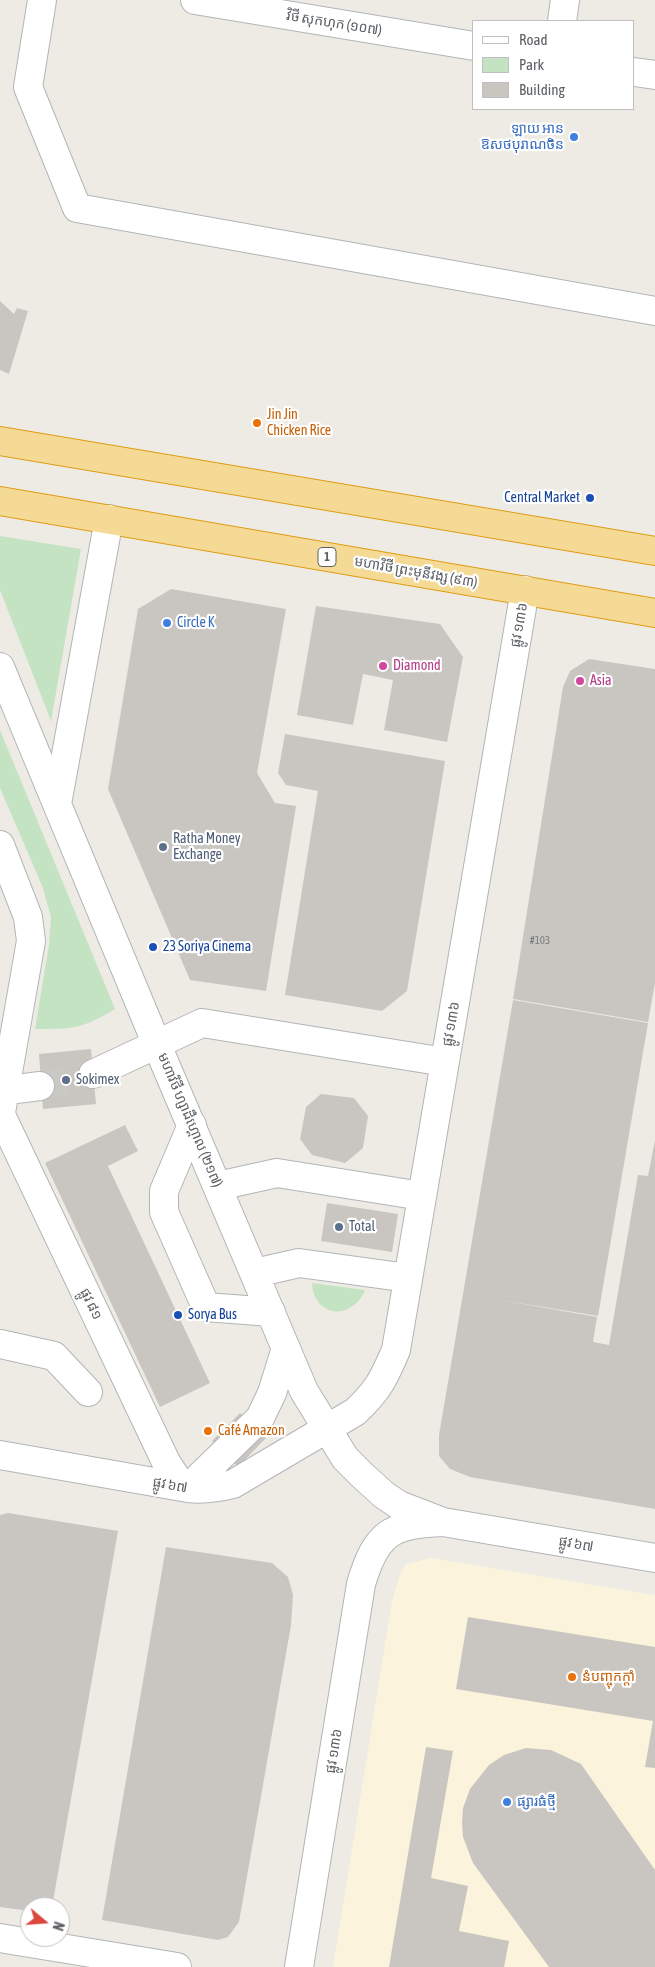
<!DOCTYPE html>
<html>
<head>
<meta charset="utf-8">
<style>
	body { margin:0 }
	#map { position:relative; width:655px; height:1967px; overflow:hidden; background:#edebe4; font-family:"Asap Condensed",sans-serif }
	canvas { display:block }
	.legend { position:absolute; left:472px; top:20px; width:162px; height:90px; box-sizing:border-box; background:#fff; border:1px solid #bebfc1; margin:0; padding:6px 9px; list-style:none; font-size:15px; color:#5c6064 }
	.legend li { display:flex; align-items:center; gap:10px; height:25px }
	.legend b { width:25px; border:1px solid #bebfc1 }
	.north { position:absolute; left:20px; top:1897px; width:50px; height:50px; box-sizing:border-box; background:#fff; border:1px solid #bebfc1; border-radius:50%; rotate:108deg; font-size:14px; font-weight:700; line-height:20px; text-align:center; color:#5c6064 }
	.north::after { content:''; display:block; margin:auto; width:18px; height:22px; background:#db463d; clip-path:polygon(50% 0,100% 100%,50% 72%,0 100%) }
</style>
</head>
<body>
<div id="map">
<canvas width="655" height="1967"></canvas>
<ul class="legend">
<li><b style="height:6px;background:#fff"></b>Road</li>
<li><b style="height:14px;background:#c3e3c3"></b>Park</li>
<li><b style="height:14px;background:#c9c6c2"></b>Building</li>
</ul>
<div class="north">N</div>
</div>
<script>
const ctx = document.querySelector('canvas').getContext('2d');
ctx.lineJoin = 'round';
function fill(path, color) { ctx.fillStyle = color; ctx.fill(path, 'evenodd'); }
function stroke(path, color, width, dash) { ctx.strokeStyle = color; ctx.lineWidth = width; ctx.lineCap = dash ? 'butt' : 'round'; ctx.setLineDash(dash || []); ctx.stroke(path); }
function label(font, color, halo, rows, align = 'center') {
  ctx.font = font + ' "Asap Condensed","Noto Sans Khmer",sans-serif'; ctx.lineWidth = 4.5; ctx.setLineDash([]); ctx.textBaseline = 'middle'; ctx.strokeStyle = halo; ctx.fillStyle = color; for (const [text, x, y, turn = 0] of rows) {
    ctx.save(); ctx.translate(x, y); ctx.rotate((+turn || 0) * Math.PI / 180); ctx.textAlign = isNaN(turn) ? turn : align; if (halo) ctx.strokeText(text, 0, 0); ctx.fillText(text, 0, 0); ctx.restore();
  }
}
fill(new Path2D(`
	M431,1558l224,37v372h-322l59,-366 8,-27 6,-10z`), '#fbf3dc');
fill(new Path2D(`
	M0,536l81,13 -30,172 -51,-131z
	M0,730l115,279c-33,20 -42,20 -80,20l14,-84 2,-28 -8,-29 -43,-100z
	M312,1283l53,7c-13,31 -51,28 -53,-7z`), '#c3e3c3');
fill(new Path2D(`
	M0,301l14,13 3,-6 11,3 -19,63 -9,-4z
	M171,589l115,20 -29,164 18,30 21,3 -30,185 -76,-11 -82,-191 30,-180z
	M316,606l124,18 23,33 -16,85 -63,-12 9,-50 -30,-6 -10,51 -56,-10z
	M589,659l66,10v314l-7,39 -135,-23 50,-312 7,-16z
	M285,734l160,27 -38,230 -25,20 -97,-16 33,-204 -32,-6 -8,-12z
	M513,1000l135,23 -50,293 -103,-17 102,18 -4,25 16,3 29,-170 10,1 7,-36v369l-185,-32 -20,-8 -11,-13v-21z
	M91,1049l5,55 -53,5 -4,-55z
	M321,1094l33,4 14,18 -5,32 -18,15 -33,-8 -12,-16 6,-32z
	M125,1125l13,26 -30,15 102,217 -50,24 -115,-244z
	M327,1203l71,11 -6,38 -71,-11z
	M240,1413l26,25 -28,29 -26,-26z
	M8,1513l110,18 -66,376h-22v4l-30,-4v-392z
	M166,1547l106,16 16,14 5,18 -2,30 -52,297 -11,15 -10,3 -116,-20z
	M468,1617l187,30v121l-10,-1 8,-46 -197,-32z
	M426,1747l27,4 -22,127 37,8 -9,45 50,10 -5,26h-115z
	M526,1748l25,2 30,14 74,106v97h-106l-76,-104 -10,-26 -1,-14 1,-15 7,-19 19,-24 15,-10z`), '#c9c6c2');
stroke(new Path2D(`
	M40,1086l53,-12`), '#c9c8c4', 28, [28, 14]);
const minor = new Path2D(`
	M42,0l-14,87 49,121 578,103
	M195,0l279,46
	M562,21l3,-21
	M634,72l21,3
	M0,667l157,378 147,346 41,67 18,18 21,19 15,10 44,17
	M57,804l52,-285
	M0,845l28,72 3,24 -31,177
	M93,1074l109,-51 243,39
	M0,1091l40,-5
	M1,1115l165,347 11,17 11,9 72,-70 12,-25 14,-45
	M192,1125l-28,66v21l42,95 65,5
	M218,1186l59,-13 145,23
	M255,1273l44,-10 109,15
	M0,1344l54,12 34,36
	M0,1455l188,33c16,2 29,0 45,-4l122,-72c23,-21 29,-34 41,-62l129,-760
	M0,1938l177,29
	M299,1967l62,-383c15,-51 30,-60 82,-62l212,36`);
const highway = new Path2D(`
	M0,441l655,110
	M0,501l655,112`);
stroke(minor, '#b2b5b8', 30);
stroke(highway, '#df9c13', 30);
stroke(minor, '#fff', 28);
stroke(highway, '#f4da95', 28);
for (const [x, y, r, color] of [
	[574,137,5,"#3f7fe0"],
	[257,423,5,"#e8710a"],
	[590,498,5,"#1a4fb4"],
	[167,623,5,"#3f7fe0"],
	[383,666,5,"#d1479c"],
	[580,681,5,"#d1479c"],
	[163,847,5,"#5c6f8a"],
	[153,947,5,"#1a4fb4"],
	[66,1080,5,"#5c6f8a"],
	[339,1227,5,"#5c6f8a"],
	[178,1315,5,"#1a4fb4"],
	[208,1431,5,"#e8710a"],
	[572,1677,5,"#e8710a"],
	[507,1802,5,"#3f7fe0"]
]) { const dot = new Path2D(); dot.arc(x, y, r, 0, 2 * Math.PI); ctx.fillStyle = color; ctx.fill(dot); stroke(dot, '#fff', 2); }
label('11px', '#777a7c', null, [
	["#103",540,941]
]);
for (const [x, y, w] of [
	[327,557,18]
]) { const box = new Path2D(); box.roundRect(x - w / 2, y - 9.5, w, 19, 4); ctx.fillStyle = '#fff'; ctx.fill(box); stroke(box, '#5c6064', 1); }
label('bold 12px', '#5c6064', null, [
	["1",327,557]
]);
label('14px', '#5c6064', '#fff', [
	["វិថី សុកហុក (១០៧)",334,23,9],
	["មហាវិថី ព្រះមុនីវង្ស (៩៣)",416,572,10],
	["ផ្លូវ ១៣៦",519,625,-80],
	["ផ្លូវ ១៣៦",451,1024,-80],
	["មហាវិថី ហ្សាដឺហ្គោល (២១៧)",190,1120,67],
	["ផ្លូវ ៨១",91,1304,64],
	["ផ្លូវ ៦៧",170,1485,10],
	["ផ្លូវ ៦៧",576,1544,10],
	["ផ្លូវ ១៣៦",334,1751,-81]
]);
label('14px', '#366cbe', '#fff', [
	["ឡាយ អាន",564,129,"right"],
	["ឱសថបុរាណចិន",564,145,"right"],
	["Circle K",177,623],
	["ផ្សារធំថ្មី",517,1802]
], 'left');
label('14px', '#c56008', '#fff', [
	["Jin Jin",267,415],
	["Chicken Rice",267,431],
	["Café Amazon",218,1431],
	["នំបញ្ចុកក្ដាំ",582,1677]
], 'left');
label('14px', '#164399', '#fff', [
	["Central Market",580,498,"right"],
	["23 Soriya Cinema",163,947],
	["Sorya Bus",188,1315]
], 'left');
label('14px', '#b23c85', '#fff', [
	["Diamond",393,666],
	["Asia",590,681]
], 'left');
label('14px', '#4e5e75', '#fff', [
	["Ratha Money",173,839],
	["Exchange",173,855],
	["Sokimex",76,1080],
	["Total",349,1227]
], 'left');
</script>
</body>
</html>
